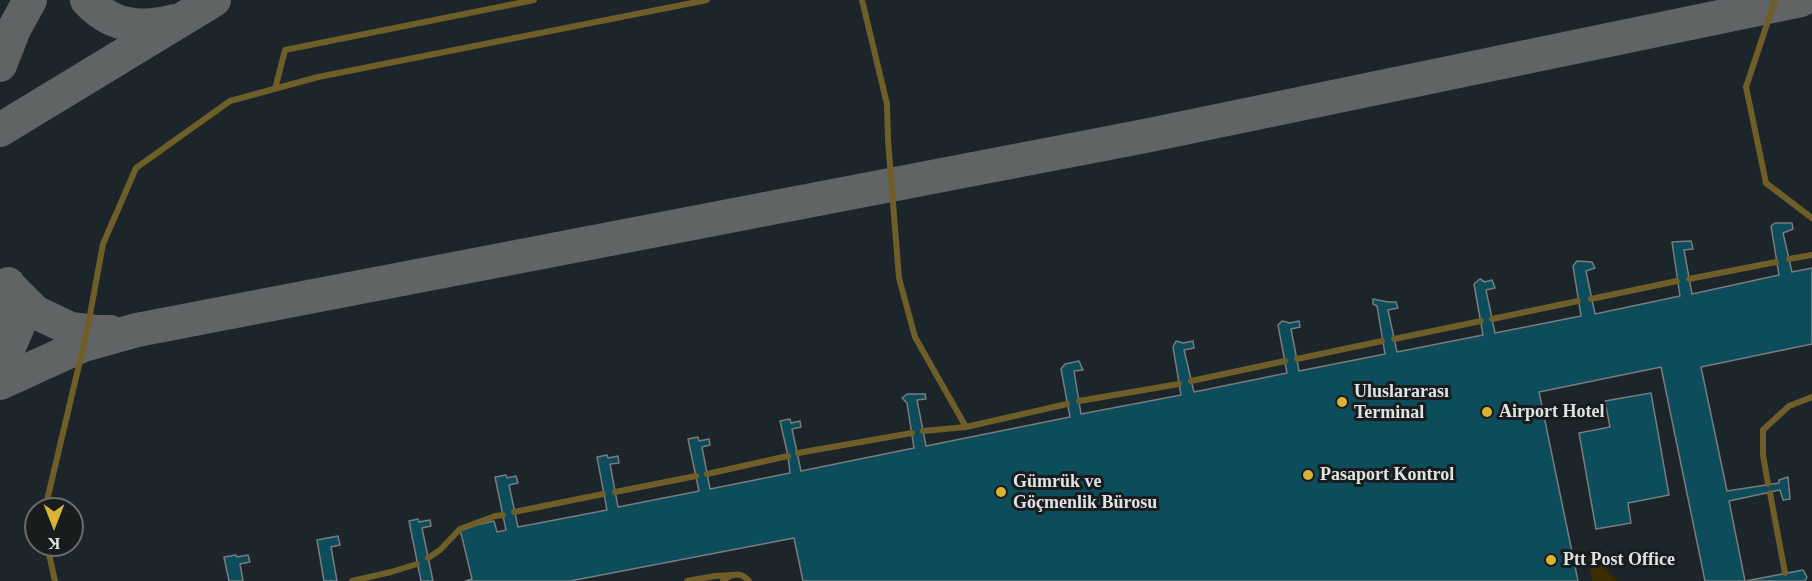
<!DOCTYPE html>
<html>
<head>
<meta charset="utf-8">
<style>
	body { margin:0 }
	#map { position:relative; width:1812px; height:581px; overflow:hidden; background:#191c1d; font-family:Georgia,serif }
	canvas { display:block }
	.north { position:absolute; left:24px; top:497px; width:60px; height:60px; box-sizing:border-box; background:#191c1d; border:2px solid #696b6c; border-radius:50%; rotate:180deg; font-size:16px; font-weight:700; line-height:24px; text-align:center; color:#e0e2e3 }
	.north::after { content:''; display:block; margin:auto; width:21px; height:27px; background:#d9b334; clip-path:polygon(50% 0,100% 100%,50% 72%,0 100%) }
</style>
</head>
<body>
<div id="map">
<canvas width="1812" height="581"></canvas>
<div class="north">K</div>
</div>
<script>
const ctx = document.querySelector('canvas').getContext('2d');
ctx.lineJoin = 'round';
function fill(path, color) { ctx.fillStyle = color; ctx.fill(path, 'evenodd'); }
function stroke(path, color, width, dash) { ctx.strokeStyle = color; ctx.lineWidth = width; ctx.lineCap = dash ? 'butt' : 'round'; ctx.setLineDash(dash || []); ctx.stroke(path); }
function label(font, color, halo, rows, align = 'center') {
  ctx.font = font + ' Georgia,serif'; ctx.lineWidth = 6; ctx.setLineDash([]); ctx.textBaseline = 'middle'; ctx.strokeStyle = halo; ctx.fillStyle = color; for (const [text, x, y, turn = 0] of rows) {
    ctx.save(); ctx.translate(x, y); ctx.rotate((+turn || 0) * Math.PI / 180); ctx.textAlign = isNaN(turn) ? turn : align; if (halo) ctx.strokeText(text, 0, 0); ctx.fillText(text, 0, 0); ctx.restore();
  }
}
fill(new Path2D(`
	M0,0h1812v581h-1812zM36,509h36v36h-36z`), '#1c262a');
fill(new Path2D(`
	M1587,552l28,26 2,3h-25z`), '#3a2d00');
stroke(new Path2D(`
	M87,0c24,27 54,30 88,21
	M0,65l14,-36 16,-29
	M0,130l214,-130
	M8,285l27,27 36,17 25,3h14
	M0,365l3,-4 15,-35 -10,-42
	M0,383l83,-38 54,-15 1008,-194 656,-136`), '#616464', 34);
const building = new Path2D(`
	M1775,223h17l1,6 -10,4 9,39 20,-4v76l-111,23 26,124 52,-8v-3l9,-3 2,22 -7,1 -3,-10 -51,11 16,80h-40l-44,-214 -122,25 39,189h-775l-9,-43 -224,43h-105l7,-2 -12,-50 34,-8 3,11 9,-2 -11,-53 11,-2 1,3 9,-2 2,7 -9,2 9,42 89,-17 -10,-53 10,-2 1,3 10,-2 1,7 -9,1 8,43 81,-16 -11,-52 10,-2 1,4 10,-2 1,6 -8,2 8,42 80,-16 -2,-17 -8,-35 10,-2 1,4 9,-2 1,6 -9,2 9,42 113,-23 -7,-45 -5,-5 5,-4h18l1,5 -9,1 9,46 144,-29 -9,-48 4,-5 14,-3 4,9 -9,1 7,43 100,-19 -8,-48 3,-6 7,2 10,-2 1,7 -10,2 10,42 93,-19 -9,-48 4,-4 8,2 9,-2 1,6 -9,2 8,42 86,-17 -8,-48 -4,-2v-5l15,3h8l2,6 -10,2 9,42 86,-17 -9,-51 6,-5 5,3 7,-2 3,8 -9,2 9,43 86,-17 -8,-50 4,-5 15,1 3,6 -9,3 9,43 85,-18 -8,-54 19,-1 2,8 -9,1 8,44 87,-19 -8,-49z
	M1651,393l18,102 -41,8 3,20 -35,6 -17,-96 31,-6 -5,-26z
	M418,519l1,3 11,-2 1,6 -9,2 11,53h-12l-12,-60z
	M338,536l2,9 -9,2 6,34h-13l-7,-41z
	M236,555l1,2 11,-2 2,7 -10,2 3,17h-14l-5,-24z
	M1803,570l4,7 -2,4h-59z`);
fill(building, '#0c4c5b');
stroke(building, '#787c7d', 1.5);
stroke(new Path2D(`
	M862,0l25,104 1,36 11,138 16,59 51,90
	M1775,0l-29,87 20,96 46,35
	M275,89l10,-39 249,-50
	M1789,259l23,-4
	M1689,279l87,-17
	M1591,299l86,-18
	M1492,319l86,-18
	M1394,339l87,-18
	M1297,359l85,-18
	M1191,381l94,-20
	M1079,401l100,-17
	M923,431l43,-4 101,-23
	M798,453l114,-20
	M707,474l81,-18
	M1768,484l-5,-29v-25l26,-24 23,-9
	M615,492l81,-16
	M1770,493l15,80
	M45,509l42,-178 16,-87 33,-76 94,-67 88,-24 389,-77
	M514,512l89,-18
	M47,545l8,36
	M428,558l12,-8 20,-21 35,-13 8,-1
	M352,581l39,-9 26,-8
	M687,581l28,-5 17,-1
	M723,581c8,-8 18,-9 26,0`), '#705e29', 6);
for (const [x, y, r, color] of [
	[1342,402,6,"#d9b334"],
	[1487,412,6,"#d9b334"],
	[1308,475,6,"#d9b334"],
	[1001,492,6,"#d9b334"],
	[1551,560,6,"#d9b334"]
]) { const dot = new Path2D(); dot.arc(x, y, r, 0, 2 * Math.PI); ctx.fillStyle = color; ctx.fill(dot); stroke(dot, '#191c1d', 2); }
label('bold 18px', '#e0e2e3', '#191c1d', [
	["Uluslararası",1354,392],
	["Terminal",1354,413],
	["Airport Hotel",1499,412],
	["Pasaport Kontrol",1320,475],
	["Gümrük ve",1013,482],
	["Göçmenlik Bürosu",1013,503],
	["Ptt Post Office",1563,560]
], 'left');
</script>
</body>
</html>
